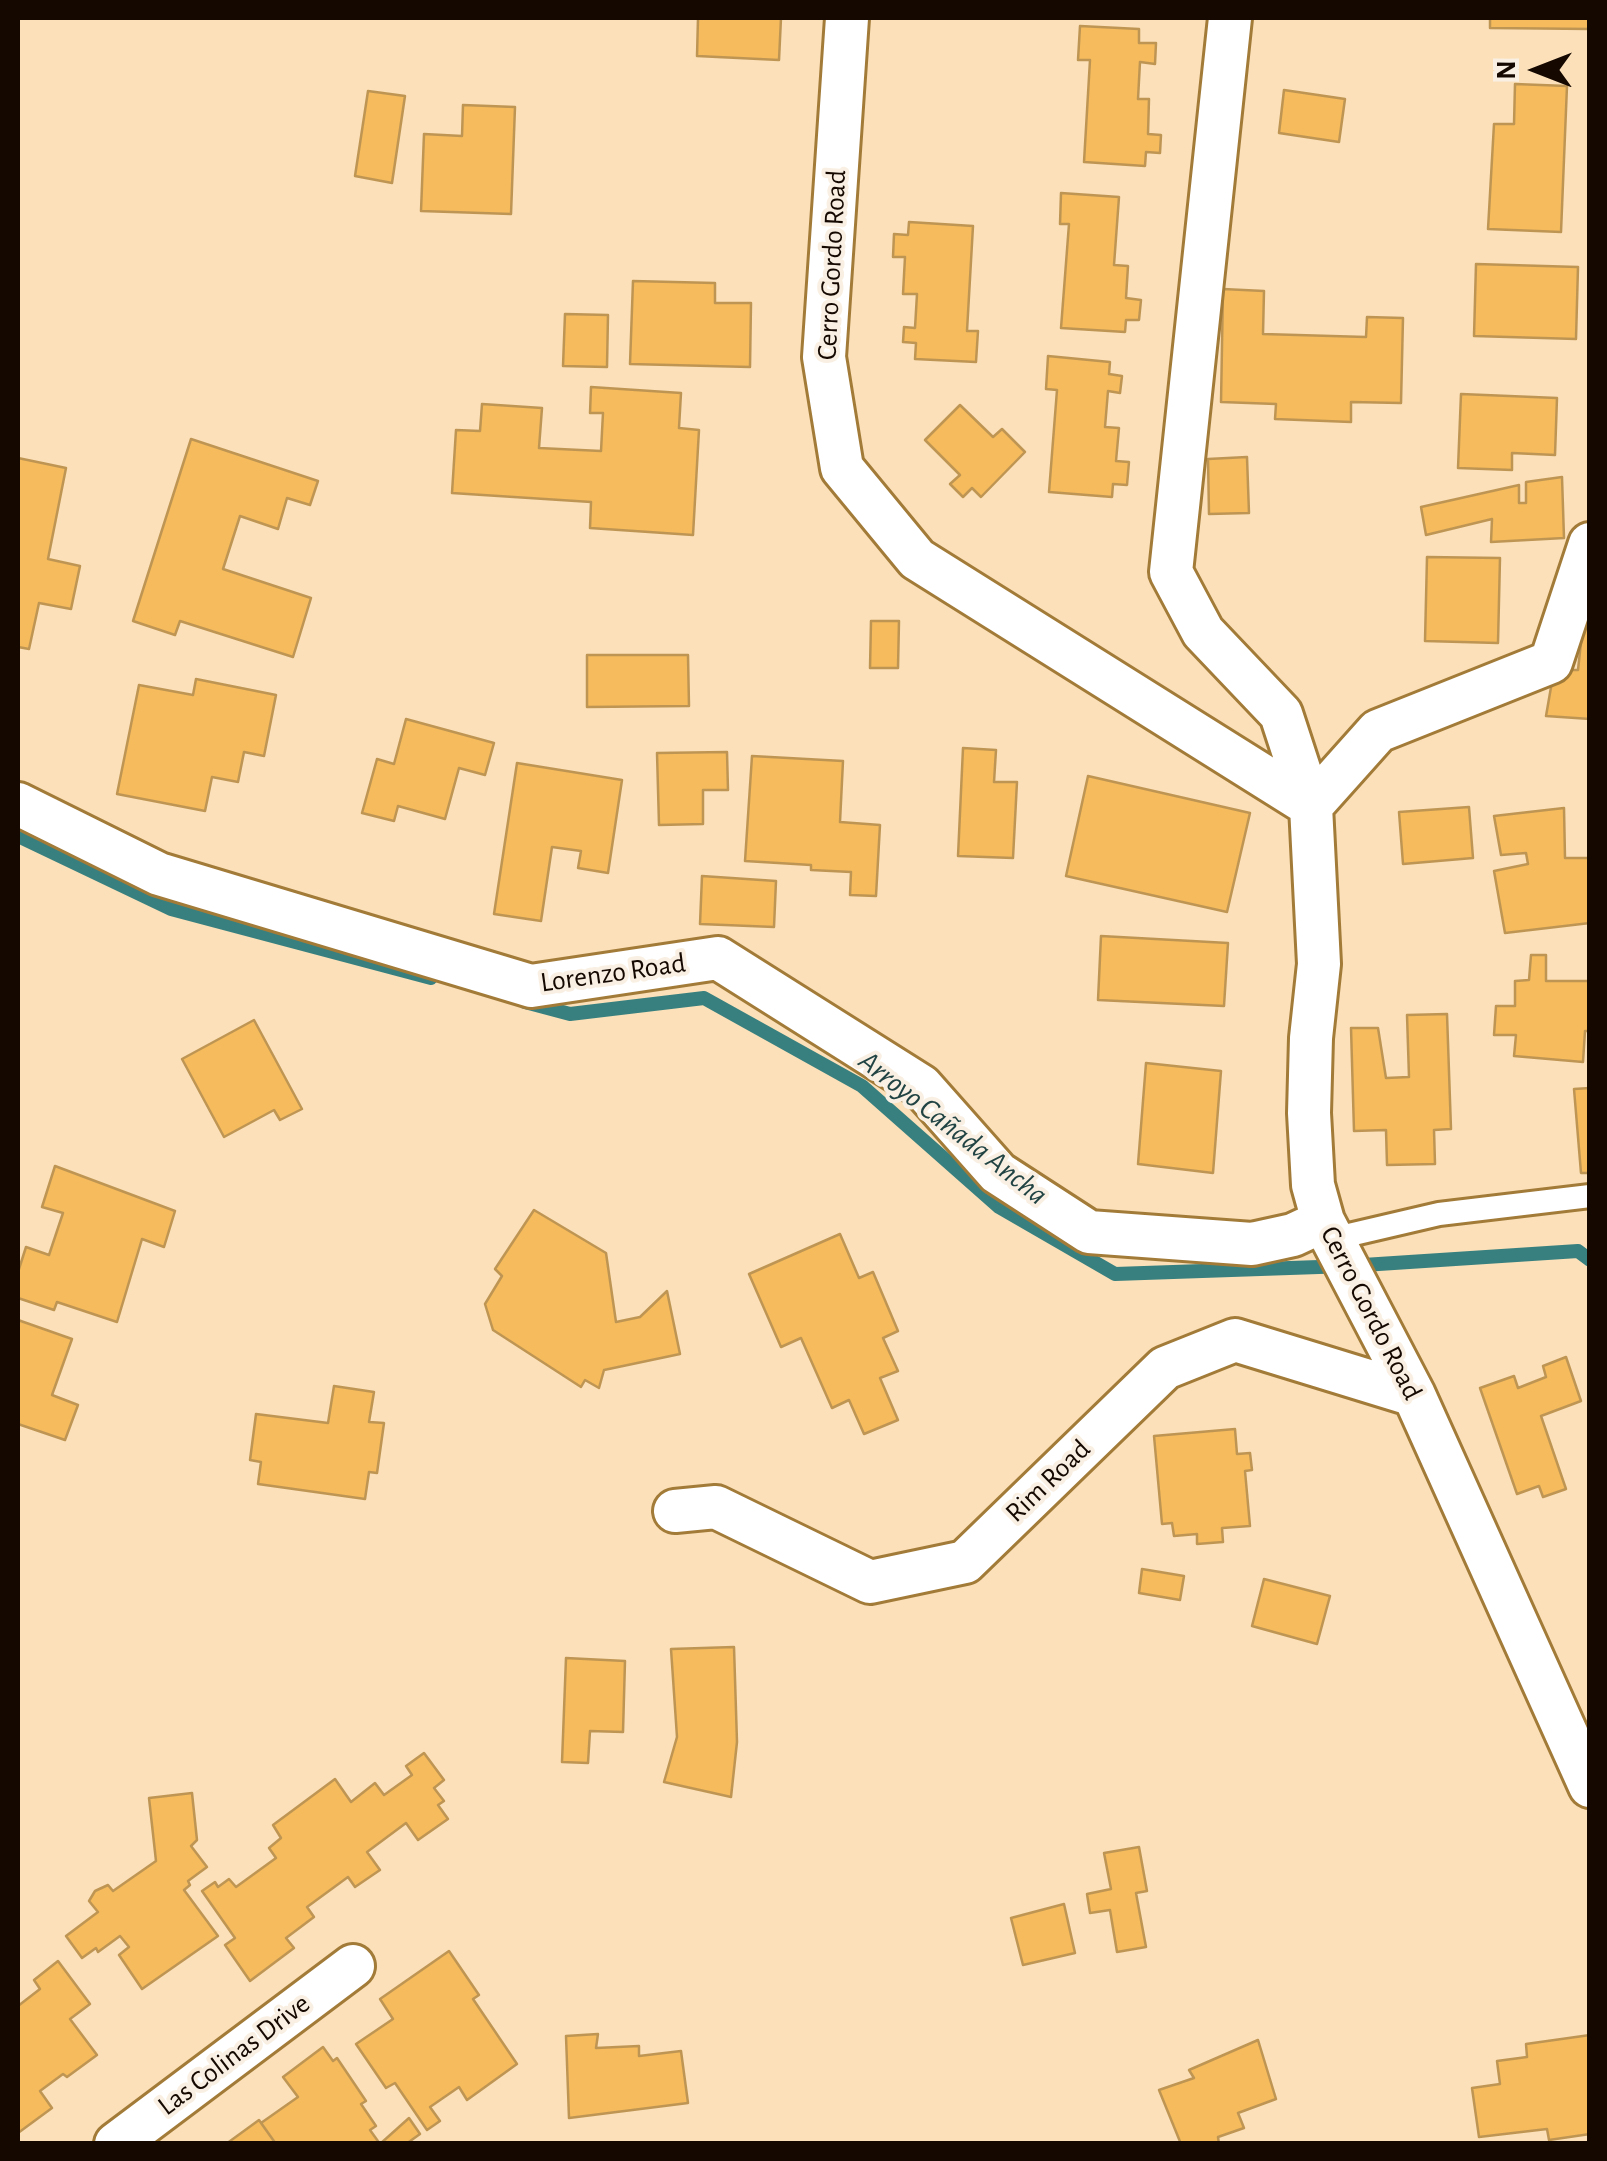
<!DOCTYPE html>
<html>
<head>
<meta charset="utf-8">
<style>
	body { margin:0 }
	#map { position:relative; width:1607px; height:2161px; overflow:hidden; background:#fbe0b9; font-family:"Alegreya Sans",sans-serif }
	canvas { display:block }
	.frame { position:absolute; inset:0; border:20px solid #140800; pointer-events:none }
	.north { position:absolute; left:1487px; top:20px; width:100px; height:100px; -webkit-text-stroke:8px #f9f0e3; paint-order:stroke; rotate:270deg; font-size:28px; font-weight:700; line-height:40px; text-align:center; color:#140800 }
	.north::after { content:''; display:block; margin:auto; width:35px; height:45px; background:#140800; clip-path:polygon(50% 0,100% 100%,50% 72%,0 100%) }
</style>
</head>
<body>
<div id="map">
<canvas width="1607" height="2161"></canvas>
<div class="frame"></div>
<div class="north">N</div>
</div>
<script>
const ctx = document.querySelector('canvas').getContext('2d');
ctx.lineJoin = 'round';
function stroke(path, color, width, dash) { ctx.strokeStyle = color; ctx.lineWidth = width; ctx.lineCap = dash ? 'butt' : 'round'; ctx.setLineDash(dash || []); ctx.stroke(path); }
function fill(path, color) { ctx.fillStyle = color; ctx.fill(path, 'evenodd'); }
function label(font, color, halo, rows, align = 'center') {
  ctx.font = font + ' "Alegreya Sans",sans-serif'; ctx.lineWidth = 8; ctx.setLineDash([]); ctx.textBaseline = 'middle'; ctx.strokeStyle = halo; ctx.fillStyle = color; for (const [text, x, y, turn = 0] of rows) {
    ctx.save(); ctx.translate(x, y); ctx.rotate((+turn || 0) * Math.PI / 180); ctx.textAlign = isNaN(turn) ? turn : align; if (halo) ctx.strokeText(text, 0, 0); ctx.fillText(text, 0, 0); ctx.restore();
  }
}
stroke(new Path2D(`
	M18,836l153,73 260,69
	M525,1002l45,12 134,-16 158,88 137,121 116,67 233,-8 230,-15 12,9`), '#38807f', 14);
const building = new Path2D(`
	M698,18h83l-2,42 -82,-4z
	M1490,18h100v11l-100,-1z
	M1080,26l59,3v14h17l-1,21 -15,-2 -2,37h11l-1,35 13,1 -1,18 -14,-1 -1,14 -61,-4 6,-102h-12z
	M1515,84l52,2 -6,146 -73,-3 6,-105h20z
	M1284,90l61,9 -6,43 -60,-9z
	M368,91l37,5 -13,87 -37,-7z
	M463,105l52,2 -4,107 -90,-3 3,-77 38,2z
	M1061,193l58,4 -5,68 14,1 -2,32 15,2 -2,20h-13l-1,12 -64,-4 8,-104h-9z
	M909,222l64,4 -6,105h11l-2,31 -61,-3 1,-16 -13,-1 1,-15 11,1 2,-34h-14l2,-37h-12l1,-23 14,1z
	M1476,264l102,3 -2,72 -102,-3z
	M633,281l82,2v20h36l-1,64 -120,-3z
	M1223,289l41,2 -1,43 103,3 1,-20 36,1 -2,85 -50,-1v20l-76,-3 1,-15 -55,-2z
	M565,314l43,1 -1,52 -44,-1z
	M1048,356l62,6 -1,12 13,2 -2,17 -12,-2 -3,36 14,1 -3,33 13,1 -2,23 -14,-1 -1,13 -63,-5 8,-102 -11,-1z
	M591,387l90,6 -2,35 20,2 -6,105 -103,-7 1,-26 -139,-9 4,-63 24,1 2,-27 60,4 -3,40 62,3 2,-38h-13z
	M1461,394l96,4 -2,57 -43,-2v17l-54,-2z
	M960,405l33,32 9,-8 23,23 -44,45 -9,-9 -9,9 -13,-13 10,-9 -35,-35z
	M191,439l127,42 -8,24 -23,-7 -9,31 -38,-13 -17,53 88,29 -18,59 -113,-36 -5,14 -42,-14z
	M1247,457l2,56 -40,1 -1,-55z
	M18,458l48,10 -18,91 32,7 -9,43 -32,-6 -10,46 -11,-2z
	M1562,477l2,61 -73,4 1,-23 -66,16 -5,-28 98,-22v18h7v-21z
	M1427,557l73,1 -2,85 -73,-2z
	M1584,614h6v105l-44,-3 8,-46h24z
	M871,621h28l-1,47h-28z
	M587,655h101l1,51 -102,1z
	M196,679l80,16 -12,61 -20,-4 -6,30 -26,-5 -7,34 -88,-17 22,-109 54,10z
	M406,719l88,24 -9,32 -26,-7 -14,51 -47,-13 -4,15 -32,-8 15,-54 17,5z
	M963,748l33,2 -2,32h23l-4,76 -55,-2z
	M727,752l1,38h-25v34l-44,1 -2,-72z
	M752,756l91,5 -3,61 40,3 -4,71 -26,-1 1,-23 -40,-2v-5l-66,-4z
	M517,763l105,17 -14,93 -30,-5 3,-17 -29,-4 -11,74 -47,-7z
	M1088,776l162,37 -23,99 -161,-36z
	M1469,807l4,51 -70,6 -4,-52z
	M1564,808l1,50h25v65l-85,10 -11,-62 34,-7 -2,-11 -25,2 -7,-39z
	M702,876l74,5 -2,46 -74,-3z
	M1101,936l127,7 -4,63 -126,-6z
	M1531,955h15v26h44v50h-5l-2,31 -69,-6 2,-21h-22l2,-29h19v-25l14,-1z
	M1447,1014l4,115 -17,1 1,34 -48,1 -1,-35 -32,1 -3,-103h27l8,50 23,-1 -2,-62z
	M254,1020l48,89 -22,11 -6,-10 -50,27 -42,-78z
	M1146,1063l75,8 -8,102 -75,-9z
	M1590,1088v85h-9l-7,-84z
	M55,1166l120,45 -11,36 -22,-8 -25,83 -60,-20 -3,8 -36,-12v-26l8,-25 23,8 14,-42 -21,-6z
	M534,1210l72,43 10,69 24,-5 27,-26 13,63 -76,16 -5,18 -14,-8 -4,7 -88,-57 -8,-26 17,-28 -7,-7z
	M840,1234l19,44 14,-6 25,59 -15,7 15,33 -18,7 18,42 -34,14 -15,-34 -17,8 -31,-70 -20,9 -32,-73z
	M18,1320l54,19 -20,56 26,10 -13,35 -47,-16z
	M1566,1357l15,44 -40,15 25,73 -23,8 -4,-11 -22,8 -37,-106 34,-12 4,12 28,-11 -3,-11z
	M334,1386l40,6 -5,30 15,1 -7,50 -8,-1 -4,27 -107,-15 3,-22 -11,-2 6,-46 72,9z
	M1235,1429l2,25 13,-1 2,17 -7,1 5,55 -28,2 1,14 -26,2v-10l-23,2 -2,-13 -10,1 -8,-88z
	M1142,1569l42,7 -4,24 -41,-7z
	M1264,1579l66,17 -13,48 -65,-18z
	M734,1647l3,95 -6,55 -67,-15 13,-45 -6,-88z
	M566,1658l59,3 -2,71 -33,-1 -2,32 -26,-1z
	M424,1753l20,27 -10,8 10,13 -6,4 10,14 -30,21 -12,-17 -39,29 13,18 -25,17 -7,-10 -41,30 7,10 -28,21 8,10 -44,33 -25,-36 10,-7 -33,-47 13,-9 3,5 11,-8 7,8 40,-29 -7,-10 12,-10 -8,-13 62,-46 16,23 24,-19 9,12 28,-20 -6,-9z
	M192,1793l5,47 -6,6 16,21 -19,14 2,4 -6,5 34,46 -76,53 -23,-34 10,-8 -9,-11 -22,16 -2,-4 -14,10 -16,-22 32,-24 -9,-11 6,-10 13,-6 5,6 43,-30 -7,-63z
	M1139,1847l8,44 -11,2 10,54 -29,5 -7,-42 -20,3 -3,-19 24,-5 -7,-36z
	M1064,1904l11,49 -52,12 -12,-47z
	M449,1951l30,44 -6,4 44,65 -50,36 -8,-13 -29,20 10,14 -13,9 -32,-47 -9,5 -30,-44 37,-25 -13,-20z
	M58,1961l32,43 -20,15 27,36 -30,22 -4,-3 -23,17 12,17 -34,25v-127l22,-17 -6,-9z
	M598,2034l-2,14 43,-2v10l42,-5 7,52 -119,15 -3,-82z
	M1590,2035v99l-41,6 -2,-11 -68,8 -7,-49 28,-4 -3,-23 30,-4 -1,-13z
	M1258,2040l18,59 -38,14 6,15 -26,9 1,7h-38l-22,-54 35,-12 -5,-8z
	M323,2047l10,14 4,-3 29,43 -5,3 15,22 -6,4 10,14h-104l-15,-21 37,-26 -15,-20z
	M409,2118l11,16 -14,10h-26z
	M259,2120l17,24h-50z`);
fill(building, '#f5bb5c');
stroke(building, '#bf9553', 2.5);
const service = new Path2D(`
	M1332,1239l107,-25 151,-18`);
const minor = new Path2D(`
	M847,18l-23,339 18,111 75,91 394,247 8,158 -8,74 -2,75 4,72 10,36 91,174 176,391
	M1230,18l-59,554 32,60 78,82 30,92
	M18,804l141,70 372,112 187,-28 203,128 77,87 91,59 163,12 41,-9 30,-14
	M1311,806l67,-75 173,-69 39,-118
	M675,1511l41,-4 154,75 95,-20 200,-194 70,-28 179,55
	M116,2144l237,-178`);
stroke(service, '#a37b38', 28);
stroke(minor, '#a37b38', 48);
stroke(service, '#fff', 22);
stroke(minor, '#fff', 42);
label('28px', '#140800', '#f9f0e3', [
	["Cerro Gordo Road",832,265,-87],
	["Lorenzo Road",613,973,-8],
	["Cerro Gordo Road",1371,1313,63],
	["Rim Road",1048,1481,-44],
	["Las Colinas Drive",234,2055,-37]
]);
label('italic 30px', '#224343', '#f9f0e3', [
	["Arroyo Cañada Ancha",953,1128,38]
]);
</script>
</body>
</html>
